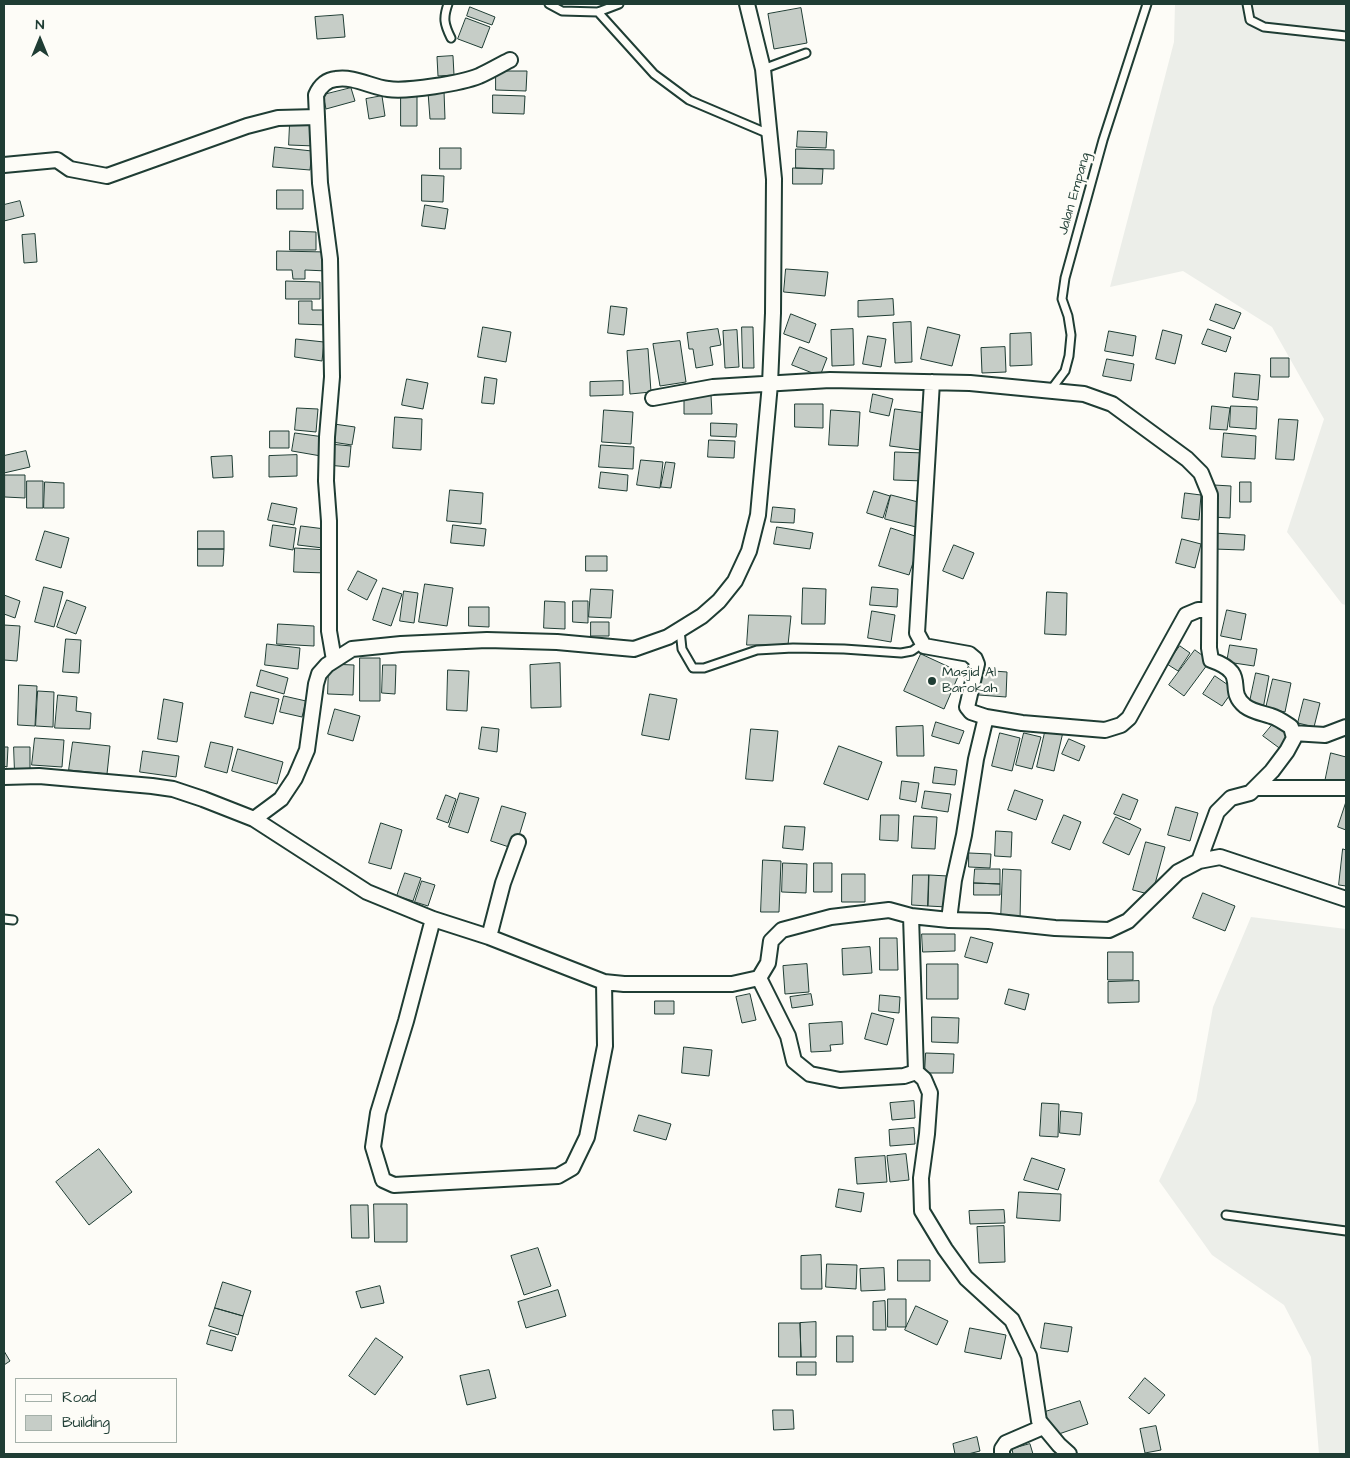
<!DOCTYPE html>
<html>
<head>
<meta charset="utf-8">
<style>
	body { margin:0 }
	#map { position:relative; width:1350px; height:1458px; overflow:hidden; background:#fdfcf7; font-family:"Architects Daughter",sans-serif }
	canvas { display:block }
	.frame { position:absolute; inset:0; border:5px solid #1f3d34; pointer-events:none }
	.legend { position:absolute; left:15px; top:1378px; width:162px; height:65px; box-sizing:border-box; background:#fdfcf7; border:1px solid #a4b0a9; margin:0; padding:6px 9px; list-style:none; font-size:15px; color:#1f3d34 }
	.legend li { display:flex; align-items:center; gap:10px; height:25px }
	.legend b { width:25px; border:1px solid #a4b0a9 }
	.north { position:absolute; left:15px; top:15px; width:50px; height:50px; -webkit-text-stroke:4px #fdfcf7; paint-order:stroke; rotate:0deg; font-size:14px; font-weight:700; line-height:20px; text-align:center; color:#1f3d34 }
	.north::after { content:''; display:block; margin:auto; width:18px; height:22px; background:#1f3d34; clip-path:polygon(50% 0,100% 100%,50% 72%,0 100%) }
</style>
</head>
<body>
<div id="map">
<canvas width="1350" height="1458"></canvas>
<div class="frame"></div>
<ul class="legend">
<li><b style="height:6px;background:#fdfcf7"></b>Road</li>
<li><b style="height:14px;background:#c6cdc7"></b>Building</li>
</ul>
<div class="north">N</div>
</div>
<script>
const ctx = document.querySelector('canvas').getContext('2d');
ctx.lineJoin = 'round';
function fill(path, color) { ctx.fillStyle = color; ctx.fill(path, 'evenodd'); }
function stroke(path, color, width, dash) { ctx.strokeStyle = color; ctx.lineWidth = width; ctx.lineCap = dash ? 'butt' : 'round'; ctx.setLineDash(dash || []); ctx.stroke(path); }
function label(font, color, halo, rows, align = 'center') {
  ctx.font = font + ' "Architects Daughter",sans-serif'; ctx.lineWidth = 4.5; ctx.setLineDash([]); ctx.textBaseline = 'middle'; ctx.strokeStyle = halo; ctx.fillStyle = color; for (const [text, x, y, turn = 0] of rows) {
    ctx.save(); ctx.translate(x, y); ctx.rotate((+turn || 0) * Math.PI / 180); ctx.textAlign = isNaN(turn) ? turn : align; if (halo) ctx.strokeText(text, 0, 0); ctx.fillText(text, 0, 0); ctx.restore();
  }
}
fill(new Path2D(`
	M1175,4h171v601l-4,-1 -55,-72 37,-113 -52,-92 -89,-56 -73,16 64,-245z
	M1251,917l95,12v525h-27l-8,-97 -27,-52 -72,-50 -53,-74 37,-80 17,-94z`), '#eceee9');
const building = new Path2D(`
	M470,7l25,10 -3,8 -25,-9z
	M801,8l6,35 -33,6 -6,-35z
	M343,15l2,22 -28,2 -2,-22z
	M466,18l24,9 -8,21 -24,-9z
	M453,56l1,19 -16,1 -1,-19z
	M496,71h31l-1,20 -30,-1z
	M351,88l4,13 -29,8 -3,-14z
	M444,91l1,28h-15l-2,-27z
	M401,94h16v32h-16z
	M493,95l32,1 -1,18 -31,-1z
	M382,96l3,20 -16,3 -3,-20z
	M290,123l26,1 -1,22 -26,-1z
	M798,131l29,1 -1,16 -29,-1z
	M275,147l37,4 -2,19 -37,-3z
	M440,148h21v21h-21z
	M796,149l38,1v19l-38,-1z
	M793,168l30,1 -1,15h-29z
	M422,175l22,1 -1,26 -21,-1z
	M277,190h26v19h-26z
	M20,201l4,15 -20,5v-16z
	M425,205l23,4 -3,20 -23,-3z
	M290,231l26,1v18h-26z
	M35,234l2,28 -13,1 -2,-28z
	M277,251l50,1v19l-22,-1v9h-12l-1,-9h-15z
	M786,269l42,3 -3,24 -41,-4z
	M286,281l34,1v17h-34z
	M893,299l1,16 -36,2v-16z
	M299,301h13v9h16l-1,15 -28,-1z
	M1216,304l25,9 -7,16 -24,-9z
	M611,306l16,2 -3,27 -16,-2z
	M791,314l25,10 -7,19 -25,-9z
	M911,322l1,40 -17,1 -2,-40z
	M483,327l28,5 -5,30 -28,-5z
	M742,327h11l1,41h-11z
	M928,327l32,8 -8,31 -31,-7z
	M718,329l3,16 -11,2 3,18 -17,3 -3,-19h-4l-2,-16z
	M853,329l1,36 -22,1 -1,-36z
	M1208,329l23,8 -5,15 -24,-8z
	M737,330l2,37 -14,1 -2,-37z
	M1163,330l19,5 -7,29 -19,-5z
	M1109,331l27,5 -3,20 -28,-5z
	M1031,333l1,32 -22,1v-32z
	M868,336l18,3 -5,28 -18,-3z
	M296,339l28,3 -2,19 -27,-4z
	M680,341l6,41 -26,4 -7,-42z
	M800,347l27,11 -7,18 -28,-11z
	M1005,347l1,25 -24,1 -1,-25z
	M648,349l3,43 -21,2 -3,-43z
	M1271,358h18v19h-18z
	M1107,359l27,5 -3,17 -28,-5z
	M1235,373l25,2 -2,25 -25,-3z
	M485,377l12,2 -3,25 -12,-1z
	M407,379l21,4 -5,26 -21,-4z
	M623,381v14l-33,1v-14z
	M873,394l20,5 -4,17 -19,-4z
	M711,395l1,19h-28v-18z
	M795,404h28v24l-28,-1z
	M1212,406l18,2 -3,22 -17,-1z
	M1231,406l26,1 -1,22 -26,-2z
	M297,408l21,1 -2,23 -21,-2z
	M895,409l31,4 -5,37 -31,-4z
	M604,410l29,2 -2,32 -29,-2z
	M831,410l29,2 -2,34 -29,-1z
	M395,417l27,2 -1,31 -28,-2z
	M1279,419l19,1 -4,40 -18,-1z
	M711,423l26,1 -1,13 -25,-1z
	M334,424l21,3 -3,18 -20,-3z
	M270,431h19v17h-19z
	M295,433l29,4 -3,19 -29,-5z
	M1224,433l32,3 -1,23 -33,-2z
	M709,440l26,1 -1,17 -26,-1z
	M330,444l21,2 -2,21 -22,-2z
	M601,445l33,2 -1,22 -34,-2z
	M26,451l4,16 -26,6v-17z
	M895,452l30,1 -1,28 -30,-1z
	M297,455v21l-28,1v-21z
	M232,456l1,21 -20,1 -2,-21z
	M641,460l22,2 -3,26 -23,-3z
	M666,462l9,1 -4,25 -10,-1z
	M601,472l27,3 -1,16 -28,-3z
	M5,475h20v23l-20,-1z
	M27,481h16v27h-16z
	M45,482l19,1v25h-20z
	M1240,482h11v20h-11z
	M1214,485l17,1 -1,32 -18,-1z
	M450,490l33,3 -2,31 -34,-3z
	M874,491l16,5 -7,22 -16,-5z
	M1185,493l16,2 -2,25 -17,-2z
	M891,495l31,8 -6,24 -31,-8z
	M272,503l25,5 -3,17 -26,-5z
	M773,507l22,2 -1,14 -23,-1z
	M273,525l23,3 -3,22 -23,-4z
	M453,525l33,4 -2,17 -33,-3z
	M301,526l24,3 -2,19 -25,-3z
	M777,527l36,6 -3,16 -36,-5z
	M891,528l30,10 -12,37 -30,-9z
	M45,531l24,7 -8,30 -25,-8z
	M198,531h26v18h-26z
	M1214,533l31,2 -1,15 -31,-1z
	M1182,539l19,5 -6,24 -19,-5z
	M954,545l20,8 -11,26 -20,-8z
	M295,548l33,2 -1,23 -33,-1z
	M198,549h26l-1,17h-25z
	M586,556h21v15h-21z
	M358,571l19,9 -10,20 -19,-10z
	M425,584l28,4 -6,38 -28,-4z
	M44,587l19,5 -9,35 -19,-5z
	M872,587l26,2 -1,18 -27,-2z
	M383,588l19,6 -11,32 -18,-6z
	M803,588l23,1 -1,35h-23z
	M591,589l22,1 -2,28 -22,-1z
	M404,591l14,2 -4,30 -14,-2z
	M1047,592l20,1 -1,42 -21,-1z
	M4,595l16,6 -5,17 -11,-4z
	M67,600l19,7 -10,27 -19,-7z
	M545,601l20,1v27l-21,-1z
	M573,601h15v22l-15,-1z
	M469,607h20v20l-20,-1z
	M1227,610l19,4 -5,26 -20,-4z
	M872,611l23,4 -4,27 -23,-4z
	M749,615l42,1 -3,29h-41z
	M591,622h18v14h-18z
	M278,624l36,2v20l-37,-2z
	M4,625l16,1 -3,35 -13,-1z
	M66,639l15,1 -2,33 -16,-1z
	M267,644l33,4 -2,21 -33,-4z
	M1230,645l27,4 -3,17 -27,-4z
	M1180,646l10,7 -12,18 -11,-7z
	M1195,650l15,11 -26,35 -15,-11z
	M921,654l39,18 -16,37 -40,-18z
	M360,658h20v43h-20z
	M560,663l1,44 -30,1 -1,-43z
	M329,664l25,1 -1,30 -25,-1z
	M383,665h13l-1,29 -13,-1z
	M261,670l27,8 -4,16 -27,-8z
	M448,670l21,1 -2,40 -20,-1z
	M980,670l27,2 -1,25 -27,-2z
	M1256,673l13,3 -6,33 -14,-3z
	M1215,676l19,13 -12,17 -19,-12z
	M1273,679l18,4 -6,29 -19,-4z
	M19,685l18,1 -2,40 -17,-1z
	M38,691l16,1 -1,35 -17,-1z
	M251,692l28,7 -6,25 -28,-7z
	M650,694l27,5 -8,41 -27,-5z
	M58,695l19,2 -1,14 15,2 -1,16 -35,-1z
	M284,696l22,5 -4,16 -22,-5z
	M164,699l19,4 -6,39 -19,-3z
	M1304,699l16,4 -6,24 -16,-4z
	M335,709l25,7 -7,25 -25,-7z
	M936,722l28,9 -5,13 -27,-8z
	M1273,724l19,14 -10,12 -19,-14z
	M923,726l1,30h-27l-1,-29z
	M482,727l17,2 -2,23 -18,-3z
	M1046,728l17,4 -9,39 -17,-4z
	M751,729l27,2 -5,50 -27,-2z
	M1000,733l20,5 -8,33 -20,-5z
	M1024,733l17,4 -9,32 -16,-4z
	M35,738l29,2 -2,27 -30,-2z
	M1069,739l16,7 -6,15 -17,-7z
	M73,742l37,4 -3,28 -38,-4z
	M211,742l22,5 -6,26 -22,-6z
	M839,746l43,16 -14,38 -44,-16z
	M4,747h4l-1,20 -3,-1z
	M14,747h16v27h-15z
	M238,749l45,13 -6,22 -45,-13z
	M143,751l36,5 -3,21 -36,-5z
	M1331,753l15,4v29l-21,-4z
	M935,767l22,3 -2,15 -22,-2z
	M902,781l17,2 -3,19 -16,-3z
	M1015,790l28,10 -7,20 -28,-10z
	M925,791l26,3 -3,18 -26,-4z
	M460,793l19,5 -11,35 -19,-6z
	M1123,794l15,6 -8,20 -16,-6z
	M446,795l10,4 -8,24 -11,-4z
	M1346,802v28l-8,-3z
	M502,806l24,7 -11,36 -24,-8z
	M1176,807l22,6 -8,28 -22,-6z
	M881,815h18l-1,26 -18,-1z
	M1064,815l17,7 -11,28 -18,-7z
	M914,816l23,1 -2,32 -23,-1z
	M1116,817l25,12 -12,26 -26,-12z
	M381,823l21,7 -11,39 -22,-6z
	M785,826l20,1 -2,23 -20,-2z
	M996,831l16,1 -1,25 -16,-1z
	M1146,842l19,5 -13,48 -19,-5z
	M1343,849l3,1v36l-7,-1z
	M969,853l22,1 -1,14 -21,-1z
	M763,860l18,1 -2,51h-18z
	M783,863l24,1 -1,29 -24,-1z
	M814,863h18v29h-18z
	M975,869h25v15l-26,-1z
	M1003,869l18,1 -1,51 -19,-1z
	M405,873l16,5 -8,23 -16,-5z
	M842,874h23v28h-23z
	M913,875h16l-1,31 -16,-1z
	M929,875l19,1 -1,31 -19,-1z
	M422,881l13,4 -7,21 -13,-4z
	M974,883l26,1v11h-26z
	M1203,893l32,13 -10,25 -32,-13z
	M922,934h33v17l-32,1z
	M971,937l22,6 -6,20 -22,-6z
	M880,938h17l1,32h-18z
	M870,947l2,26 -29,2 -1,-26z
	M1108,952h25v28h-25z
	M807,964l2,28 -24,2 -2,-28z
	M927,964h31v35h-31z
	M1139,981v21l-31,1v-21z
	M1009,989l20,5 -4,16 -20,-6z
	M750,994l6,26 -14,3 -6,-26z
	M811,994l2,11 -21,3 -2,-11z
	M880,995l20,2 -1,16 -20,-2z
	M655,1001h19v13h-19z
	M872,1013l22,6 -7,26 -22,-6z
	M932,1017l27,1 -1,25 -26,-1z
	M842,1022l1,22 -13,1 1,6 -20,1 -2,-28z
	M684,1047l28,3 -3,26 -27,-3z
	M926,1053l28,1 -1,19h-28z
	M914,1101l1,17 -23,2 -2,-17z
	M1042,1103l17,1 -1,33 -18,-1z
	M1061,1111l21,2 -2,22 -20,-2z
	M639,1115l32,9 -5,16 -32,-9z
	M914,1128l1,16 -25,2 -1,-16z
	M99,1149l33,43 -43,33 -33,-43z
	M906,1154l3,26 -19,2 -3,-26z
	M885,1156l2,26 -30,2 -2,-26z
	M1032,1158l33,11 -7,21 -34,-10z
	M839,1189l25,4 -3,19 -25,-5z
	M1019,1192l42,2 -1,27 -43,-3z
	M374,1204h33v38h-32z
	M351,1205h17l1,33h-17z
	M1004,1210l1,13 -35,1 -1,-13z
	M1004,1226l1,36 -26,1 -2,-36z
	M538,1248l13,38 -27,9 -13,-39z
	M821,1255l1,34h-21v-33z
	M898,1260h32v21h-32z
	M827,1264l30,1 -1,24 -30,-2z
	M884,1268l1,22 -24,1 -1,-22z
	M223,1282l28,9 -8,25 -28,-8z
	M380,1286l4,17 -23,5 -5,-16z
	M558,1290l8,26 -40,12 -8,-26z
	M888,1299h18v28h-18z
	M885,1301l1,29h-13v-28z
	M916,1306l32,15 -11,24 -32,-15z
	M215,1308l28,8 -5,19 -29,-9z
	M816,1322v35h-15l-1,-34z
	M779,1323h21l1,34h-22z
	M1045,1323l27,4 -4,25 -27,-4z
	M970,1328l36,7 -5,24 -36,-7z
	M211,1330l25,7 -4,14 -25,-7z
	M837,1336h16v26h-16z
	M376,1338l27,19 -28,38 -26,-19z
	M4,1351l6,10 -6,4z
	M797,1362h19v13h-19z
	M489,1370l7,28 -29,7 -7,-29z
	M1145,1378l20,17 -16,19 -20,-16z
	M1080,1401l8,23 -35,12 -8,-24z
	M773,1410h20l1,19 -20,1z
	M1156,1426l5,24 -16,3 -5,-24z
	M977,1437l3,14 -12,3h-13l-2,-10z
	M1030,1444l3,10h-20l-1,-5z`);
fill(building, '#c6cdc7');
stroke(building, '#1f3d34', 1);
const service = new Path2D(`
	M448,4c-5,14 -4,20 3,34
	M549,4l13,7 36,1 21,-8
	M1247,4l3,16 14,7 82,9
	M598,12l56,62 35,26 80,34
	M763,69l43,-16
	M1050,391l15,-20 4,-15 2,-21 -3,-19 -6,-17 3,-21 38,-138 44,-136
	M680,630l2,19 11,19h11l53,-18 36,-2 51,1 57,4 11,-2 10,-7
	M4,919l9,1
	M1226,1215l120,16`);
const minor = new Path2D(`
	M4,165l53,-5 13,9 37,7 140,-50 31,-8 39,-1
	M932,382l-15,251 7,13 45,8 6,5 2,5 -10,43 4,5 15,5 -10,42 -12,76 -10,45 -5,40
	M653,398l60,-11 117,-7 140,3 114,11 28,10 75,55 14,14 9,22 -1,153 2,12c40,14 13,29 34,46 8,6 17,7 26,10 7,2 14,7 20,11l3,11 -7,13 -15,20 -22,22 -19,5 -14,14 -18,49
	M334,660l-5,-29v-110l-3,-40 1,-44 5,-60 -2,-118 -10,-76 -4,-88c4,-9 10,-15 20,-16 18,-3 35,8 52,10 19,3 74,-6 91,-13 11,-5 21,-11 31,-16
	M986,717l36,6 83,7 16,-5 8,-7 57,-103 12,-5h11
	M1293,733l32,2 21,-8
	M4,777l35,-1 113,10 21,3 30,10 51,20 113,73 66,27 56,18 115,45 20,2h108l27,-6 29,58 6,25 16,13 30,6 64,-4 12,-4 8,7 6,14 -3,41 -6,44 1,33 23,38 21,29 46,42 17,36 10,65 20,24 10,9
	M1255,788h91
	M254,819l27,-20 14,-21 12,-28 9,-66 3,-10 8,-9 25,-16 49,-5 86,-4 70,2 77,7 34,-12 34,-21 17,-15 16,-20 14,-30 9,-36 12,-131 3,-71 1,-134 -11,-110 -16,-65
	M911,916l5,156
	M433,919l-27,102 -28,92 -5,34 10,33 11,5 164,-9 14,-8 15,-31 18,-91 -1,-64
	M489,937l14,-54 15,-41
	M759,978l9,-15 3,-22 11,-11 49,-13 58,-7 22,6 38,4 40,1 66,7 54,2 19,-9 50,-49 21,-11 21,-4 126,42
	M1002,1454v-5l4,-6 37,-16`);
stroke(service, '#1f3d34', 11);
stroke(minor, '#1f3d34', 18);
stroke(service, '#fdfcf7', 7);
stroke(minor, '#fdfcf7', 14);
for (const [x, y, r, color] of [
	[932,681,5,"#1f3d34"]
]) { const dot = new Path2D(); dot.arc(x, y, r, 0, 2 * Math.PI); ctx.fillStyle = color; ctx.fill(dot); stroke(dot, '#fdfcf7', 2); }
label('14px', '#1f3d34', '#fdfcf7', [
	["Jalan Empang",1075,194,-74]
]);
label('14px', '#1f3d34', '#fdfcf7', [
	["Masjid Al",942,673],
	["Barokah",942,689]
], 'left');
</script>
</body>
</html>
